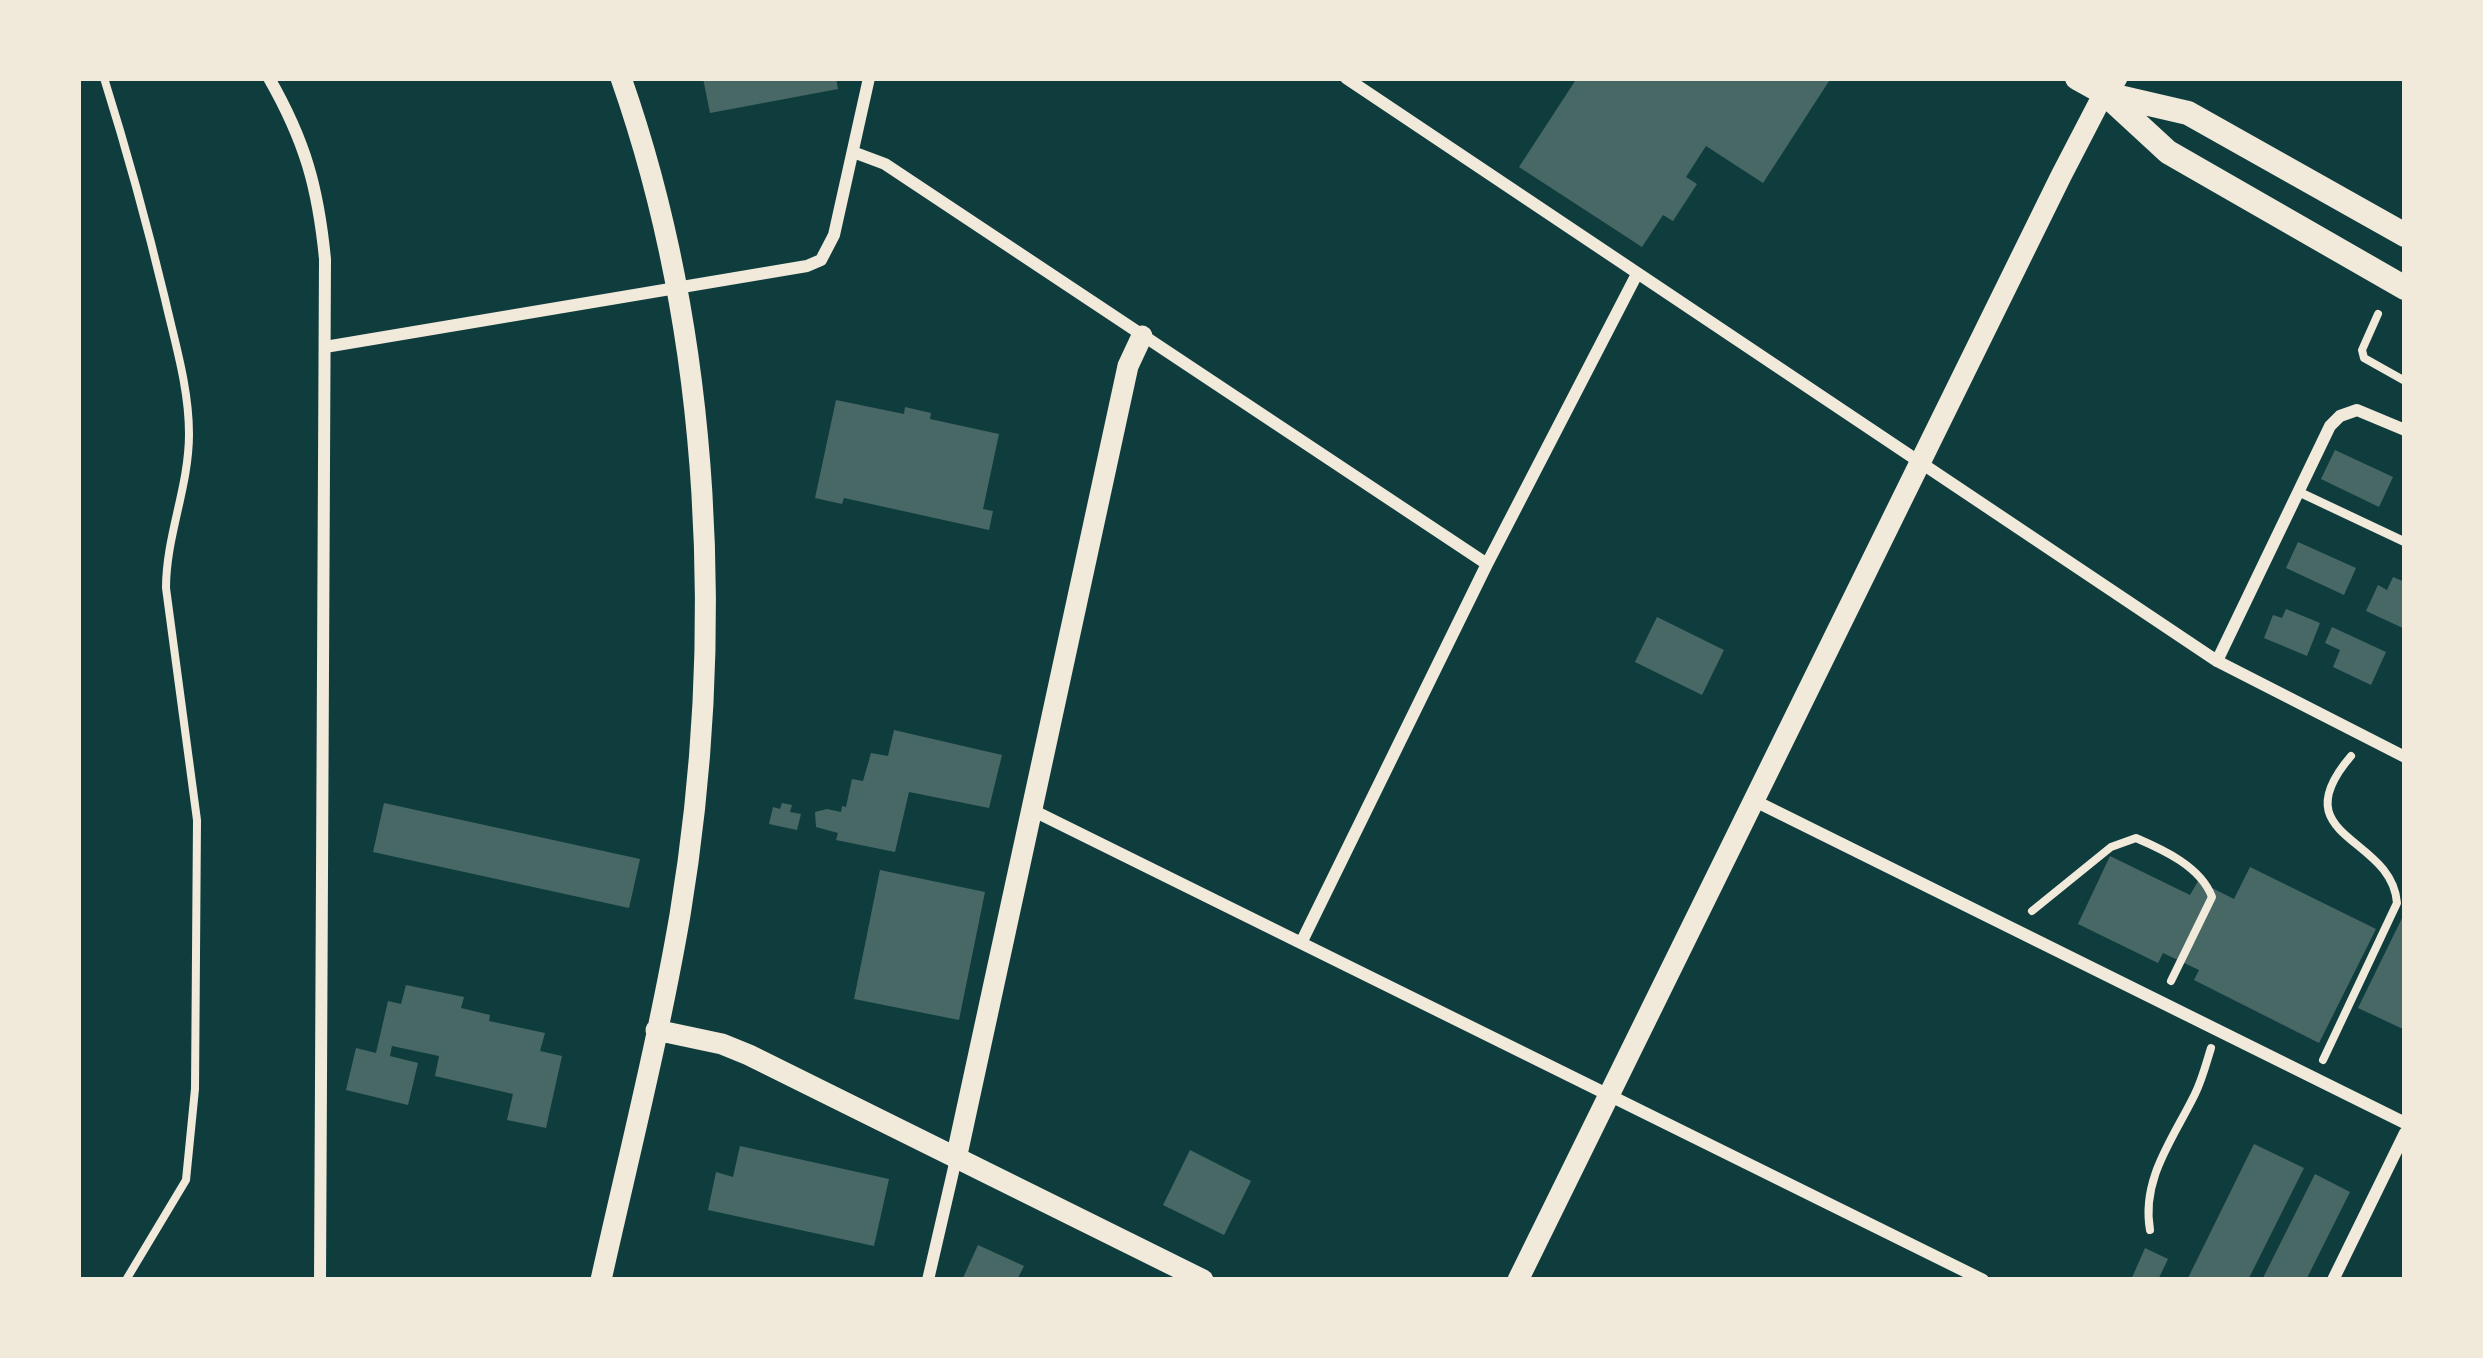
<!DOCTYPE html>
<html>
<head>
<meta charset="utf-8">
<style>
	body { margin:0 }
	#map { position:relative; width:2483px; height:1358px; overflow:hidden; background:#0f3d3e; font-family:Barlow,sans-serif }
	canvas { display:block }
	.frame { position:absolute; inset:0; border:81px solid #f1e9da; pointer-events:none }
</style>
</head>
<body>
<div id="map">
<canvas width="2483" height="1358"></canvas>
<div class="frame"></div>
</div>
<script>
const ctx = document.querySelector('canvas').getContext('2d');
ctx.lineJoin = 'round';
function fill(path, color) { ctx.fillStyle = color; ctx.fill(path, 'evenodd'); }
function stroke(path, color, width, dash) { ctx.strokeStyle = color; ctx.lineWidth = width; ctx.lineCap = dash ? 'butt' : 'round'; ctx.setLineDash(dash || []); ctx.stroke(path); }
fill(new Path2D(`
	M703,78h133l2,11 -128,24z
	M1577,78h254l-68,105 -57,-37 -20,31 11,7 -24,37 -10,-6 -21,32 -123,-80z
	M836,400l68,14 1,-7 26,6 -1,6 69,15 -16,75 10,2 -4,19 -145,-32 -2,6 -27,-6z
	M2335,450l58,27 -14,30 -58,-28z
	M2298,542l58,26 -12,27 -58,-27z
	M2393,577l12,5v47l-39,-18 12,-26 9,5z
	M2286,609l34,14 -13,33 -43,-18 9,-23 9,3z
	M1657,617l67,33 -22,45 -67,-33z
	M2332,627l54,25 -15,33 -38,-18 7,-17 -15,-7z
	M894,730l108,25 -13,53 -80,-16 -14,60 -59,-12 2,-7 -22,-6 -1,-15 12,-3 14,3 1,-6 4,1 6,-28 11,2 8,-28 17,3z
	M384,803l256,56 -11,49 -256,-56z
	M782,803l10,2 -2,7 11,2 -4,16 -28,-6 4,-17 7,2z
	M2110,856l80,39 8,-14 36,18 16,-32 126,62 -57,114 -125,-63 5,-10 -36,-17 -5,10 -80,-39z
	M880,870l105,22 -26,128 -105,-21z
	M2405,912v118l-47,-22z
	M406,985l58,12 -3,11 29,7 -1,6 56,12 -5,18 22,5 -16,72 -39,-8 6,-26 -78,-18 4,-20 -47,-10 -2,10 28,7 -10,42 -62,-15 10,-42 20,5 12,-52 13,3z
	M2254,1144l50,24 -56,112h-61z
	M740,1146l149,33 -15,67 -166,-36 8,-38 17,5z
	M1190,1150l61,31 -27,54 -61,-30z
	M2315,1174l35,18 -44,88h-44z
	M978,1245l46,21 -7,14h-55z
	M2145,1248l23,11 -10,21h-27z`), '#486865');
stroke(new Path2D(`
	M104,78c23,73 43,146 61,221 10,44 24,89 24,135 0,53 -23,102 -23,154l31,232 -2,269 -9,91 -60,100
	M2378,314l-16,36 2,8 41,23
	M2032,911l79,-64 25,-9c28,12 65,29 76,59l-41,84
	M2323,1060l74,-157c-5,-68 -117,-64 -46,-147
	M2150,1230c-9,-51 23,-91 45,-136 7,-14 11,-30 16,-46`), '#f1e9da', 8);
stroke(new Path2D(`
	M2299,492l106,50`), '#f1e9da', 9);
stroke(new Path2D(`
	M269,78c36,63 49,109 56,181l-5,1021
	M1346,78l871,583 188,96
	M853,152l32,12 602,400
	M325,347l482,-81 14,-6 13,-25 35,-157
	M2217,661l113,-235 10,-10 17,-6 48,20
	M1753,800l652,323
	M1032,810l951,470
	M1302,941l185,-377 150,-290
	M928,1280l28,-121
	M2333,1280l72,-147`), '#f1e9da', 12);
stroke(new Path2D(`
	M656,1030l66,14 27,11 454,225
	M956,1159l172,-793 14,-30
	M601,1280c27,-121 58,-243 79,-365 45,-272 33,-575 -59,-837
	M1518,1280l543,-1104 43,-83 13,-15`), '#f1e9da', 21);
stroke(new Path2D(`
	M2077,78l27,15 64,59 237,136
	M2106,94l82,19 217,122`), '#f1e9da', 24);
</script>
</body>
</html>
